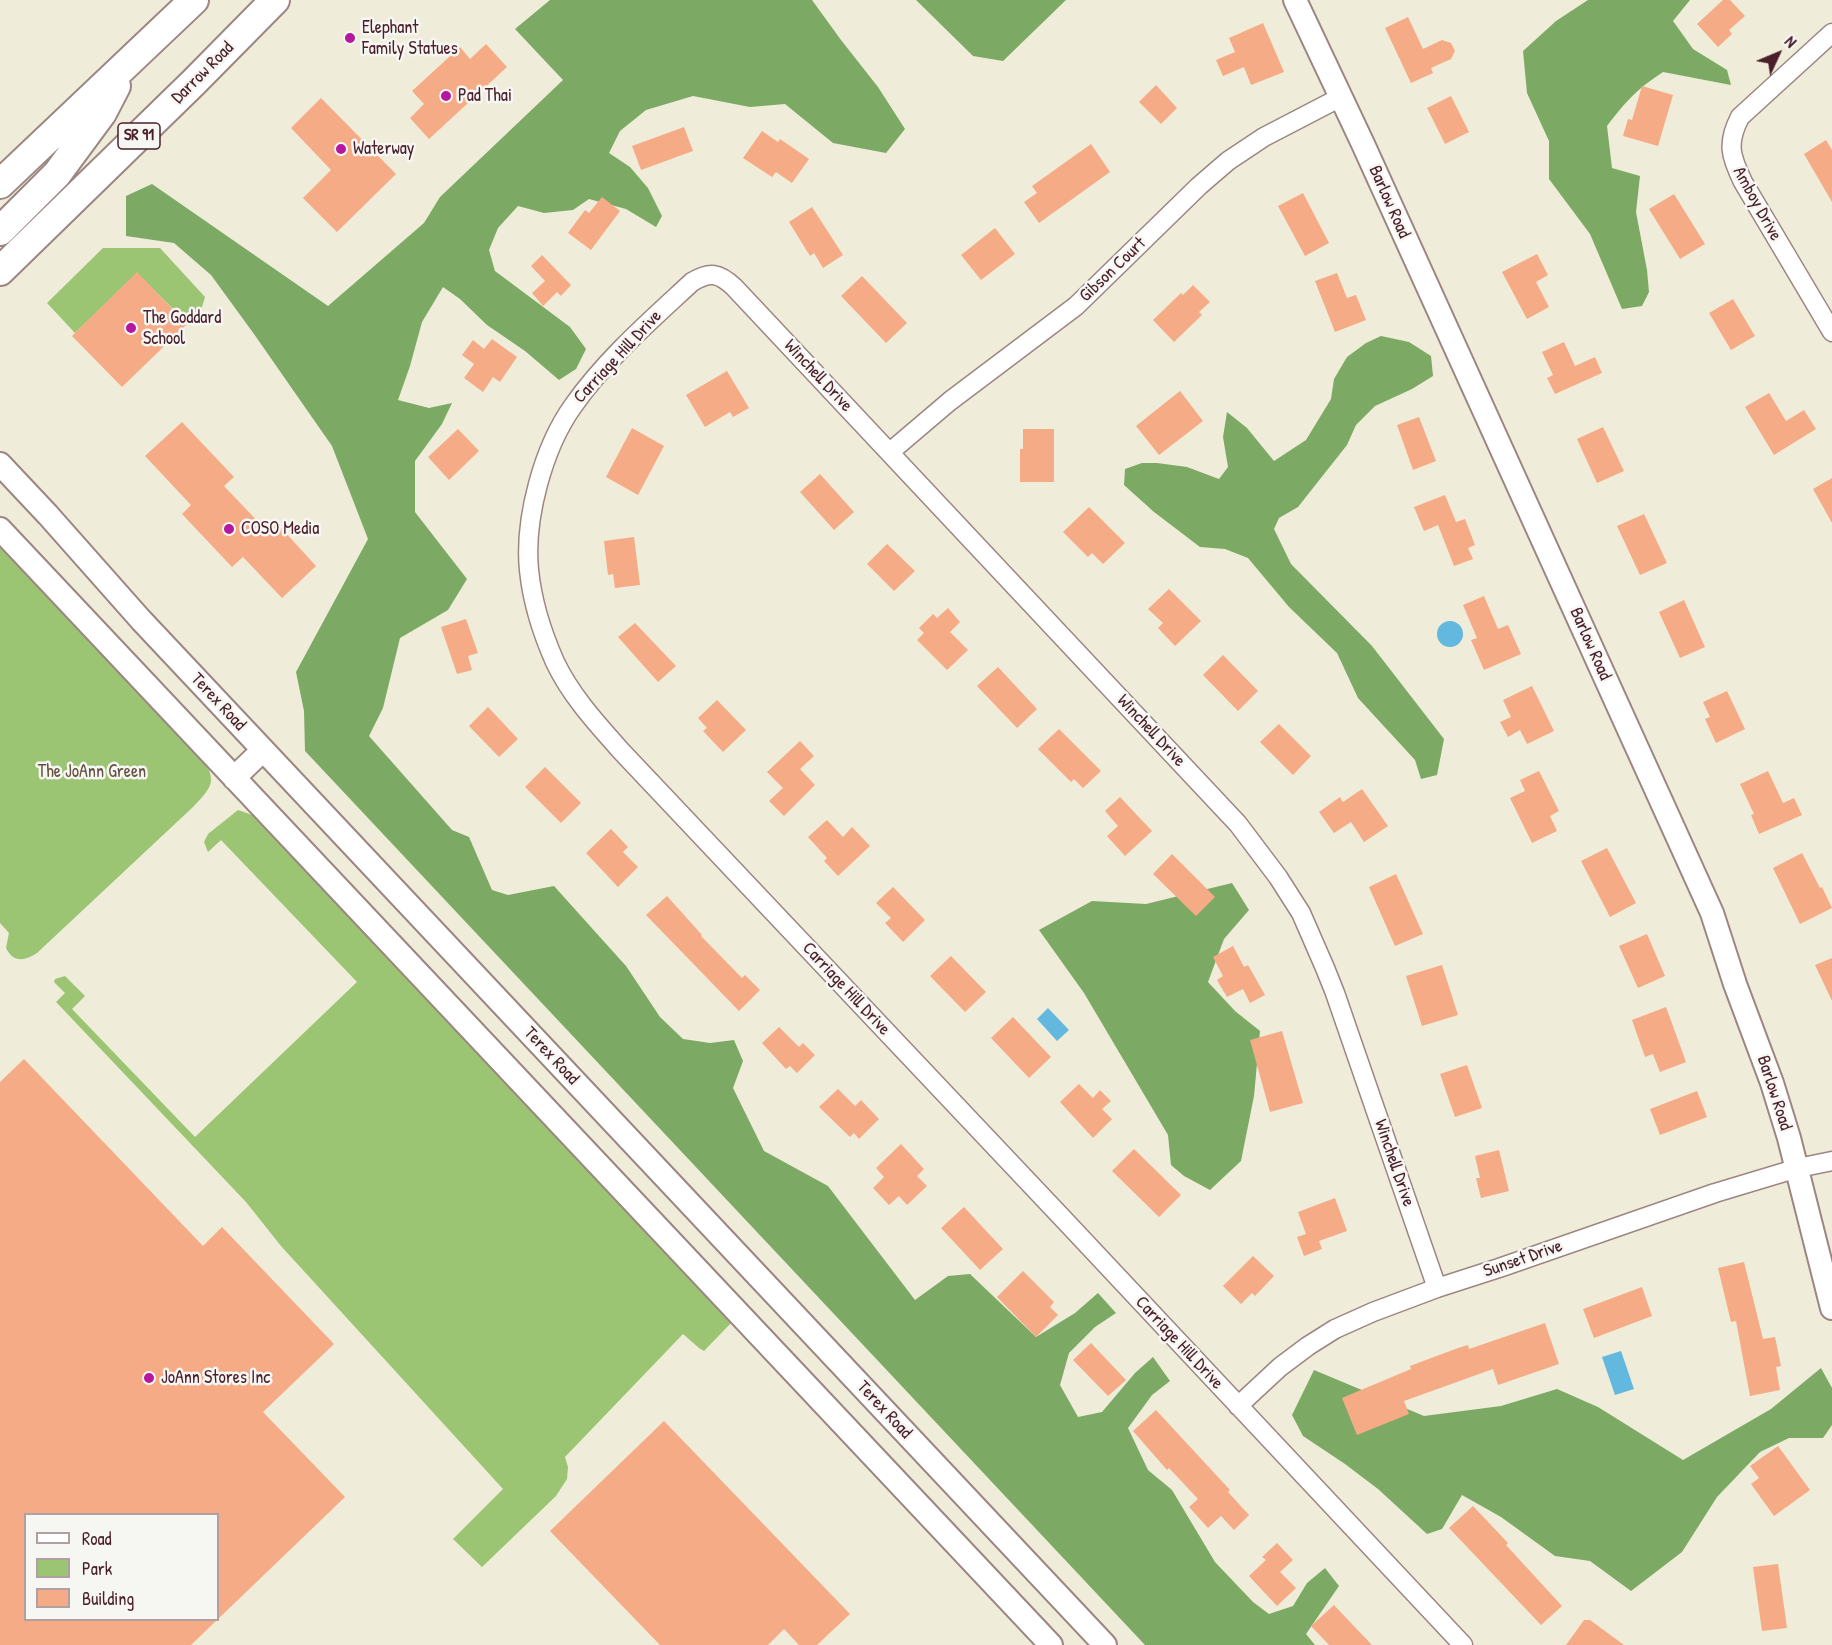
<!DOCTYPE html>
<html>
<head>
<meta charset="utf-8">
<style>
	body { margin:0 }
	#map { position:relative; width:1832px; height:1645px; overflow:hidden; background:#efecd9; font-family:"Patrick Hand",sans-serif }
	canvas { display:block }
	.legend { position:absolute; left:24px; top:1513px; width:195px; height:108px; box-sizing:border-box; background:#f6f6f2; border:2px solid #b1a0a2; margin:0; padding:8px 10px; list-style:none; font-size:18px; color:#4a1f2b }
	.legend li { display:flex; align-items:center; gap:12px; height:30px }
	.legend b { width:30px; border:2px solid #b1a0a2 }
	.north { position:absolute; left:1748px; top:24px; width:60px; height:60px; -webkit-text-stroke:4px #f6f6f2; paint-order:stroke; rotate:46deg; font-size:16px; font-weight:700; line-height:24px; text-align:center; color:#4a1f2b }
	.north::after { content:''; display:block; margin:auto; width:21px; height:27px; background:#4a1f2b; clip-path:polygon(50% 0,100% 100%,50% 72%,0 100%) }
</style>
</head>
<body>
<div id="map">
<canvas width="1832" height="1645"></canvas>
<ul class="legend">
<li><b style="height:8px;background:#fff"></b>Road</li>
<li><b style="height:16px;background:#9bc572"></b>Park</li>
<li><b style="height:16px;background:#f6ab87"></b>Building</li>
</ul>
<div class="north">N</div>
</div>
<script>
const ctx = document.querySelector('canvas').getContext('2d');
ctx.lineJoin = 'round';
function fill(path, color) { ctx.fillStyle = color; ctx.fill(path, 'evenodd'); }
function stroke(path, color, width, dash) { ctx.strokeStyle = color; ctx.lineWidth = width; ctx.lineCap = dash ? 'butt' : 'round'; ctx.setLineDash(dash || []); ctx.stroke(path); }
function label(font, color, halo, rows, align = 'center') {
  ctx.font = font + ' "Patrick Hand",sans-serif'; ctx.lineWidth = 5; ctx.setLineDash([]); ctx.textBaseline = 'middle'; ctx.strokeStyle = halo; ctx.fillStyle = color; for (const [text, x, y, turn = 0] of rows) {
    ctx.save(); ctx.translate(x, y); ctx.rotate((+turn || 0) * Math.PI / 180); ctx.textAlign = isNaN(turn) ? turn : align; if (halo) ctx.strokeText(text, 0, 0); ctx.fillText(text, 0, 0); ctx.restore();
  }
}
fill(new Path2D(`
	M103,248h57l45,49 -6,20 -9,9 -53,-53 -62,60 -28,-30z
	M0,540l199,212c17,28 17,31 -6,55l-156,146c-12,8 -24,10 -31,-5l3,-15 -9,-10z
	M238,810l20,7 466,493 7,13 -27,28 -5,-3 -16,-14 -118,123 3,10 -1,12 -11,17 -74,71 -29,-28 50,-50 -222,-243 -35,-44 -189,-199 -1,-1 9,-9 -11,-11 1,-3 10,-3 20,20 -13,13 123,128 162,-155 -136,-142 -13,12 -4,-10 4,-8z`), '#9bc572');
fill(new Path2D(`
	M550,0h262l29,40 37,47 27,42 -19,24 -53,-10 -48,-39 -35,3 -57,-11 -47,14 -26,21 -11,22 21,14 18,21 14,28 -6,11 -30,-18 -37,-10 -16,11 -29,3 -26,-7 -20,22 -9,22 6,21 75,56 16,22 -10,20 -17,11 -34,-29 -38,-26 -27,-26 -17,-12 -21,35 -12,44 -12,34 31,8 23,-5 -10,21 -27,37v51l52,67 -19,31 -48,28 -17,70 -14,28 83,94 17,7 23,53 16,5 46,-9 72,80 34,51 23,22 27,4 24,-3 9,21 -10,27 31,63 64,35 87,114 33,-24 22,-2 66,63 39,-24 23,-20 18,20 -21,14 -26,26 -9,32 18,32 24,-5 33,-39 18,-16 17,24 -18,14 -24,33 20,42 24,20 43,72 38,40 16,12 24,-8 14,-23 18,-15 14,18 -33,48 9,11h-170l-840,-894 -1,-40 -8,-39 72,-133 -36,-93 -78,-112 -43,-59 -37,-32 -48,-7v-40l26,-12 176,122 96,-83 16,-26 123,-117 -48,-51z
	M916,0h150l-63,61 -30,-5z
	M1588,0h102l-17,21 20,28 34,21 4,15 -68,-13c-26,17 -37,29 -56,54l5,42 28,8 -4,36 11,58 2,22 -7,14 -20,3 -32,-75 -41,-55v-38l-22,-48 -4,-42 33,-30z
	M1381,336l28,6 22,14 2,20 -21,13 -37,17 -19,19 -9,20 -49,62 -19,11 -5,11 17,35 81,82 72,93 -7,36 -16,4 -6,-19 -57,-62 -21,-45 -48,-46 -41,-49 -23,-9 -25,-2 -46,-35 -30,-27 1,-16 17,-6h15l30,4 32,12 9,-12 -5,-30 4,-25 20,16 27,33 32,-21 25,-41 3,-20 13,-22 19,-14z
	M1232,883l17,27 -25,29 -16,43 27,29 25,20 -6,65 -13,65 -31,29 -26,-14 -13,-11 -3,-30 -84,-142 -45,-63 53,-29 54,3z
	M1821,1368l11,20v37l-9,13h-34l-29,14 -43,45 -35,55 -51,39 -41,-30 -35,-5 -54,-39 -39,-22 -20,34 -15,5 -49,-45 -33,-25 -42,-28 -11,-21 22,-45 110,46 77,-10 56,-17 41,18 85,53 88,-51z`), '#7caa64');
fill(new Path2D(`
	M1437 634a13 13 0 1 1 26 0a13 13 0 1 1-26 0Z
	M1048,1008l21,22 -12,11 -20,-22z
	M1621,1351l13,38 -19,6 -13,-38z`), '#62b8de');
fill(new Path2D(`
	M1723,0h7l15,16 -16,14 3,4 -14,13 -21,-23z
	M1408,17l15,32 19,-9 9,3 4,8 -4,8 -20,9 2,5 -22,10 -26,-55z
	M1263,23l21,49 -33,13 -7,-18 -21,9 -7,-16 19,-8 -6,-14z
	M486,44l21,23 -78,72 -19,-21 14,-14 -12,-13 48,-44 10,12z
	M1156,85l21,23 -16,16 -22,-22z
	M1642,86l31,9 -15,51 -35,-10 5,-17 4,1z
	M1451,96l18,36 -24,12 -18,-36z
	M321,98l75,76 -59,58 -34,-34 28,-28 -40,-42z
	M684,127l9,24 -52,19 -9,-24z
	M762,131l16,11 2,-3 29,20 -17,24 -16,-11 -4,5 -29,-19z
	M1826,140l6,10v52l-28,-48z
	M1091,144l19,28 -71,51 -15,-21 13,-9 -5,-7z
	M1303,193l26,50 -24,13 -27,-50z
	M1674,194l31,50 -25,15 -31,-50z
	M602,197l18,14 -29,39 -23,-17 17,-23 4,3z
	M812,207l31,48 -20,13 -9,-15 -4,3 -21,-34z
	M995,228l20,26 -34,26 -20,-25z
	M1537,254l11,21 -12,7 13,25 -22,12 -25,-47z
	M542,255l29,30 -10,11 -4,-4 -14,14 -11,-13 13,-12 -14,-15z
	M137,272l50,52 -65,63 -50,-51z
	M1337,273l10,25 9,-3 10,25 -31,12 -20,-51z
	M862,276l45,47 -21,20 -45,-47z
	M1193,285l17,17 -11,10 3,3 -28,27 -21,-22 28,-27 2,2z
	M1733,299l22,37 -24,14 -22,-37z
	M492,339l25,18 -17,25 -7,-5 -10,15 -19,-14 10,-14 -12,-9 11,-15 11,9z
	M1564,342l11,24 20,-9 7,16 -47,21 -8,-16 6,-3 -11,-23z
	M727,371l22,37 -16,9 -3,-5 -25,15 -19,-32z
	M1180,391l23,30 -44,34 -23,-29z
	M1769,393l17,28 18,-11 12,19 -42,26 -29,-48z
	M1419,417l17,44 -23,9 -16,-45z
	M182,422l52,55 -10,9 40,42 9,-9 43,47 -34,32 -39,-41 -11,10 -50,-53 9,-9 -46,-49z
	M1603,427l21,44 -27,12 -20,-44z
	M632,428l32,18 -26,49 -32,-18z
	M458,429l21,22 -30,29 -21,-23z
	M1023,429h31v53h-34v-33h3z
	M820,474l34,38 -20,18 -34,-38z
	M1832,478v45l-19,-34z
	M1445,495l11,27 9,-3 10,26 -7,3 5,11 -19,7 -16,-41 -14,6 -10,-24z
	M1089,507l36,36 -22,21 -11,-11 -4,4 -25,-25z
	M1644,514l23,49 -27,12 -23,-49z
	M634,537l6,48 -25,3 -2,-14 -5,1 -4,-34z
	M887,544l28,27 -21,20 -27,-27z
	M1169,589l32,32 -26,25 -17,-18 5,-5 -15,-14z
	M1484,596l14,33 10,-4 13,29 -37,16 -13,-30 6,-2 -14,-33z
	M1684,600l21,47 -25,11 -21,-46z
	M948,608l12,14 -10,10 18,18 -21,20 -30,-30 7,-7 -5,-5 14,-14 4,4z
	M466,619l12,34 -10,3 4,14 -15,4 -16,-47z
	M635,623l41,43 -18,16 -40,-45z
	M1223,655l35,36 -20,20 -35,-36z
	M998,667l39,42 -20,19 -40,-42z
	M1532,686l22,45 -27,13 -7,-14 -12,7 -8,-15 11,-5 -8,-17z
	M1727,691l18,38 -29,14 -11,-24 5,-2 -7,-15z
	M717,700l29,30 -23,22 -20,-21 4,-3 -9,-10z
	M488,707l30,32 -19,18 -30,-31z
	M1279,724l32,32 -18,19 -33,-33z
	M1059,729l42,42 -18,17 -9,-9 -3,3 -33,-33z
	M800,741l14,15 -14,13 15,16 -31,31 -15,-15 14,-13 -16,-16z
	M545,767l36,36 -20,20 -36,-36z
	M1539,771l20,40 -9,5 7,15 -25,12 -22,-45 15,-7 -5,-11z
	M1768,771l15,32 11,-5 8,17 -43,19 -8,-19 3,-1 -14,-30z
	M1362,789l26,37 -24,16 -13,-20 -17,11 -15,-21 21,-15 3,5z
	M1120,797l32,34 -27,25 -18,-20 11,-10 -13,-15z
	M827,820l16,17 9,-10 18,19 -32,30 -14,-15 3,-3 -19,-21z
	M611,829l17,18 -5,5 15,15 -20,20 -32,-34z
	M1607,848l29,55 -26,14 -29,-56z
	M1802,853l18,35 2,-1 10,21 -32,16 -27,-56z
	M1172,854l43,43 -19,19 -43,-42z
	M1396,874l27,60 -28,12 -26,-59z
	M893,887l32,33 -22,22 -18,-19 6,-5 -15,-15z
	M667,896l35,39 -1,1 41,42 3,-3 15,15 -21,21 -93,-96z
	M1647,934l18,42 -27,12 -19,-42z
	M1233,946l11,21 4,-2 17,30 -15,8 -7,-14 -16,8 -10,-17 6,-4 -10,-19z
	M951,956l35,36 -21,20 -35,-36z
	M1832,958v43l-17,-36z
	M1442,965l16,50 -36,11 -16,-50z
	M1666,1007l20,55 -26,10 -7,-18 -8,3 -13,-37z
	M1013,1017l38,40 -22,21 -38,-40z
	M779,1027l20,20 4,-4 12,12 -18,18 -7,-7 -4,3 -24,-26z
	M1282,1031l21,72 -33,9 -20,-72z
	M24,1059l179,187 19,-19 112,117 -71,68 82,85 -154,148h-191v-563zM26,1515h192v105h-192z
	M1467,1065l15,43 -27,9 -15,-43z
	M1079,1084l14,14 7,-8 11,11 -9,8 10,10 -19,19 -33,-36z
	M838,1089l17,17 6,-6 18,19 -20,20 -5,-6 -4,4 -31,-30z
	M1697,1091l10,26 -47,18 -10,-26z
	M901,1144l23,25 -7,7 10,10 -20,19 -8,-9 -10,9 -16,-17 11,-11 -8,-9z
	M1134,1149l47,46 -22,22 -47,-46z
	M1499,1150l10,41 -28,7 -5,-20h4l-5,-22z
	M1335,1198l12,33 -28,10 3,8 -18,7 -7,-19 9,-3 -8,-22z
	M964,1207l39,42 -23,21 -39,-42z
	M1253,1256l21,20 -19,20 -3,-3 -11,11 -18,-18z
	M1744,1262l19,77 12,-2 6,29 -5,1 4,23 -30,6 -14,-75 -5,1 -13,-54z
	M1023,1271l31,31 -4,5 8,8 -22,22 -39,-40z
	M1642,1287l10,29 -58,22 -11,-29z
	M1545,1323l14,41 -61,21 -5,-16 -89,32 5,13 -52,21 -15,-37 69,-29 -1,-3 48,-18 10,-3 1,4z
	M1091,1343l35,37 -18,16 -35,-36z
	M1156,1410l74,80 -2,2 21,23 -15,15 -13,-14 -13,12 -19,-21 9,-8 -29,-31 -2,2 -34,-39z
	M664,1421l186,193 -33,31h-18l-15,-16 -16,16h-108l-110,-114z
	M1778,1446l32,44 -36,26 -23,-32 8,-6 -9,-12z
	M1473,1506l35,37 -2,2 56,61 -21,19 -92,-97z
	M1277,1543l16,17 -13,12 16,16 -19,18 -28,-30 17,-16 -4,-3z
	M1778,1564l9,64 -25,3 -9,-64z
	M1334,1605l17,18 21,22h-43l-18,-19z
	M1584,1620h6l34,25h-58z`), '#f6ab87');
const minor = new Path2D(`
	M1832,33l-92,84c-14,27 -9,40 3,65l89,150
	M890,452l60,-51 126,-95 123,-120 29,-25 36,-24 77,-40
	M1437,1288l-102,-295 -10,-25 -24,-55 -23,-36 -40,-53 -504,-537c-15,-14 -24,-16 -42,-5 -41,38 -86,77 -119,124 -30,42 -49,113 -44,164 3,30 14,65 26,92 16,34 43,63 68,91l446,472 394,420
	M1238,1406l42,-39 28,-21 27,-17 38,-17 64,-24 62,-20 216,-75 83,-25 34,-7`);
const tertiary = new Path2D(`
	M1295,0l68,144 349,769 23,71 37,99 17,55 43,170
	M0,464l48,51 93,105 964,1025
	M0,529l1051,1116
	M234,778l29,-28`);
const primary = new Path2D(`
	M0,184l194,-184
	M0,231l57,-57 45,-61 14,-27
	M0,271l194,-189 81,-82`);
stroke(minor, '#9c8682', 21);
stroke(tertiary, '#9c8682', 26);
stroke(primary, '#9c8682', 32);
stroke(minor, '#fff', 18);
stroke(tertiary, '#fff', 22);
stroke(primary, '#fff', 28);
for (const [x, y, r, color] of [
	[350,38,6,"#b5179e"],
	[446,96,6,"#b5179e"],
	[341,149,6,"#b5179e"],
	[131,328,6,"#b5179e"],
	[229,529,6,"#b5179e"],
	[149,1378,6,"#b5179e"]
]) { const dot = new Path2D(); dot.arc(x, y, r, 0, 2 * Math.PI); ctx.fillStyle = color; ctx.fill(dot); stroke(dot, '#f6f6f2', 2); }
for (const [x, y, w] of [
	[139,136,42]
]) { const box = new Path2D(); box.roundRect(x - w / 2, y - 13, w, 26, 4.5); ctx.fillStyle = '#f6f6f2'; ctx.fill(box); stroke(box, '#4a1f2b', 1.5); }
label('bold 16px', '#4a1f2b', null, [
	["SR 91",139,136]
]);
label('18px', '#4a1f2b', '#f6f6f2', [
	["Elephant",362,28],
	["Family Statues",362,49],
	["Pad Thai",458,96],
	["Waterway",353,149],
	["The Goddard",143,318],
	["School",143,339],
	["COSO Media",241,529],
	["JoAnn Stores Inc",161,1378]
], 'left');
label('18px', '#4a1f2b', '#f6f6f2', [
	["Darrow Road",203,73,-45],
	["Barlow Road",1389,202,66],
	["Amboy Drive",1757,204,61],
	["Gibson Court",1113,270,-44],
	["Carriage Hill Drive",618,357,-47],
	["Winchell Drive",818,376,47],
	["Barlow Road",1590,644,66],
	["Terex Road",218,702,47],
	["Winchell Drive",1151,731,47],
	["Carriage Hill Drive",846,989,47],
	["Terex Road",551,1056,47],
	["Barlow Road",1774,1093,72],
	["Winchell Drive",1394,1163,71],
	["Sunset Drive",1523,1259,-19],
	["Carriage Hill Drive",1179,1343,47],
	["Terex Road",884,1410,47]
]);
label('18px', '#625140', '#f6f6f2', [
	["The JoAnn Green",92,772]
]);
</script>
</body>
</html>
